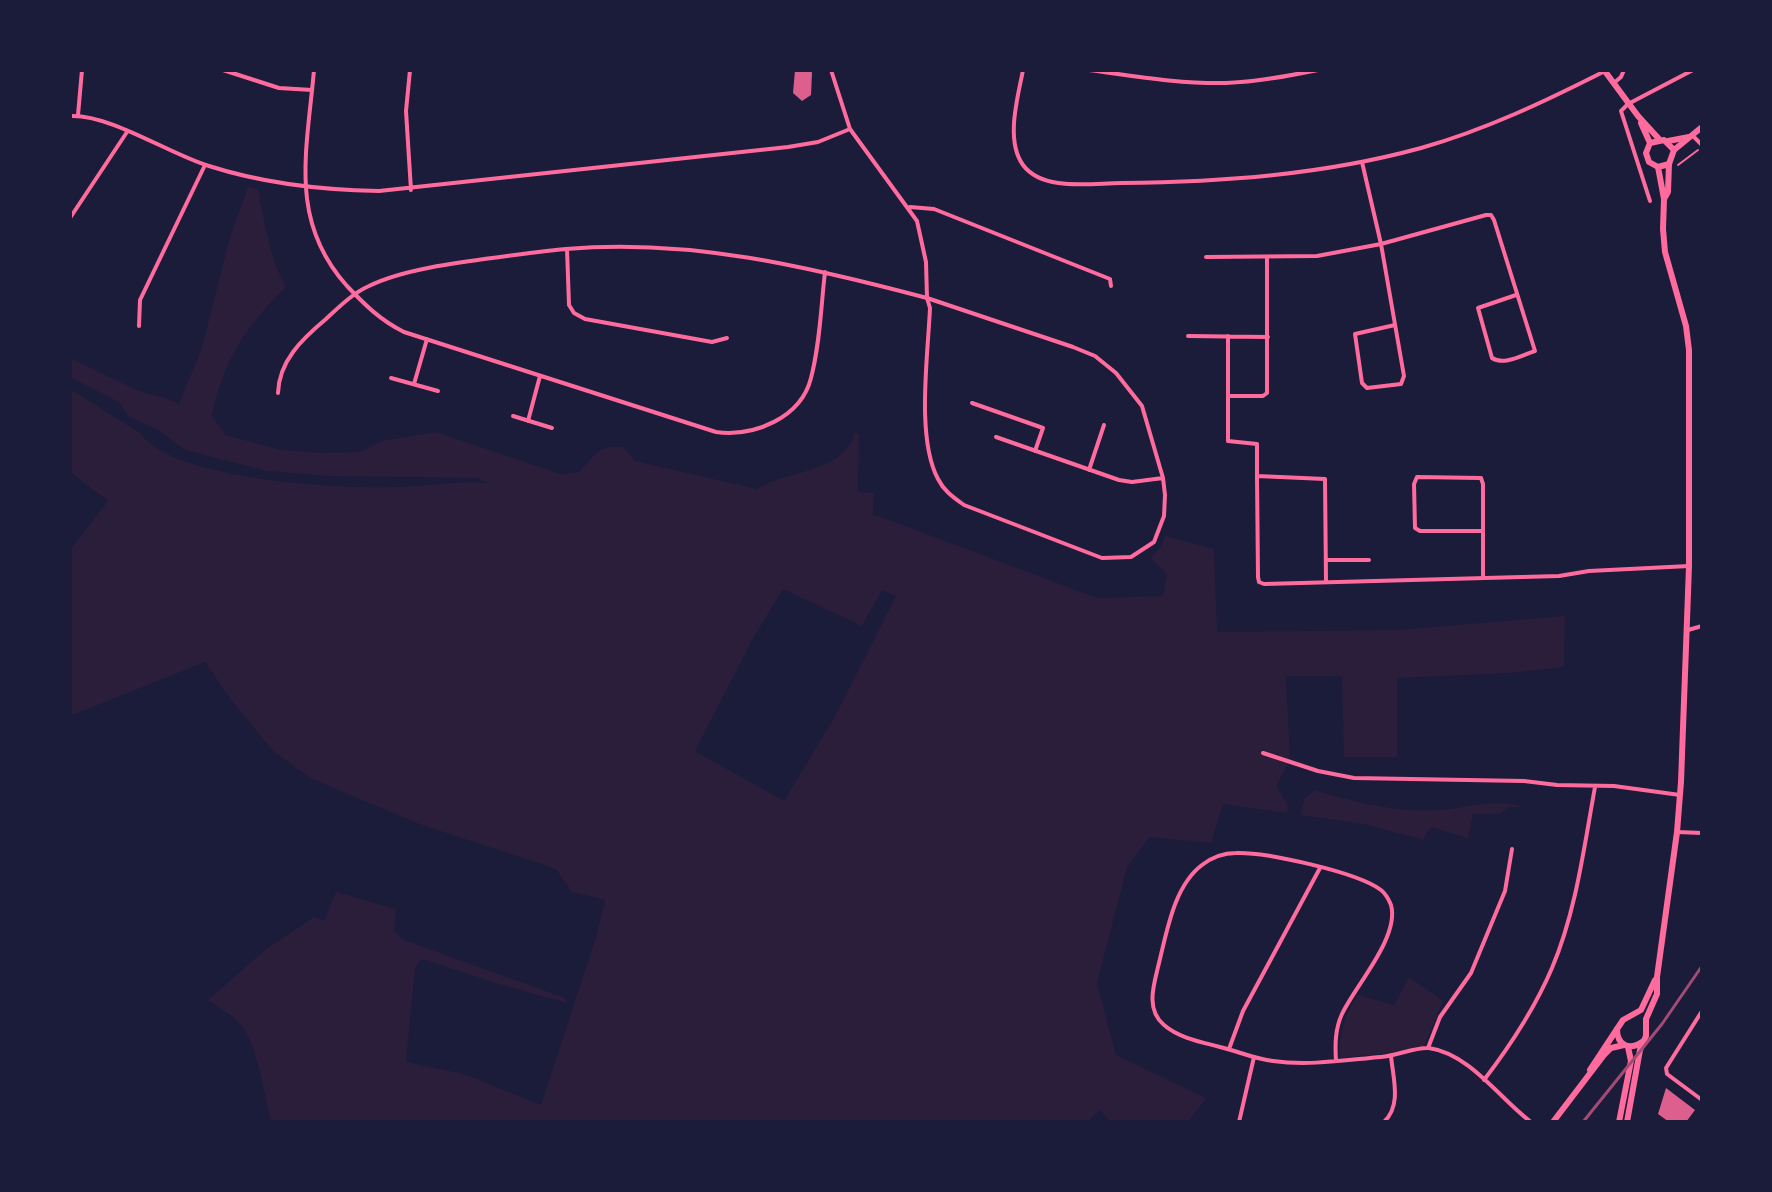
<!DOCTYPE html>
<html>
<head>
<meta charset="utf-8">
<style>
	body { margin:0 }
	#map { position:relative; width:1772px; height:1192px; overflow:hidden; background:#1b1b3a; font-family:"Archivo Narrow",sans-serif }
	canvas { display:block }
	.frame { position:absolute; inset:0; border:72px solid #1b1b3a; pointer-events:none }
</style>
</head>
<body>
<div id="map">
<canvas width="1772" height="1192"></canvas>
<div class="frame"></div>
</div>
<script>
const ctx = document.querySelector('canvas').getContext('2d');
ctx.lineJoin = 'round';
function fill(path, color) { ctx.fillStyle = color; ctx.fill(path, 'evenodd'); }
function stroke(path, color, width, dash) { ctx.strokeStyle = color; ctx.lineWidth = width; ctx.lineCap = dash ? 'butt' : 'round'; ctx.setLineDash(dash || []); ctx.stroke(path); }
fill(new Path2D(`
	M248,187l10,2c7,34 11,68 28,98 -38,36 -64,76 -74,129l14,19 55,15 41,3 38,-1 22,-11 54,-9 125,42 18,-2c15,-16 20,-28 44,-25l12,14 122,28c29,-19 88,-16 97,-56l5,1 -1,58 16,1 -1,21 224,84 66,-2 4,-22 -16,-16 10,-11 4,-11 49,13 3,83 181,-2 167,-14 -1,51 -53,6 -114,5v79h-53l-2,-81h-56l4,85 -14,24 12,21 -1,7 -64,-9 -12,39 -62,-6 -22,31 -30,115 19,72 90,43 -18,24h-77l-11,-12 -13,12h-816c-6,-25 -13,-73 -28,-94 -7,-11 -24,-20 -35,-28l57,-50 49,-33 10,4 12,-29 60,17 -2,22 10,9 161,58 2,5 -65,-18 -76,-25h-5l-6,8 -9,94 58,12 77,31 55,-168 9,-37 -33,-8 -16,-23 -137,-45 -109,-46 -37,-27 -42,-51 -26,-38 -135,54v-166l38,-49 -38,-29v-83l70,44c33,47 198,56 254,54 30,0 63,-7 93,-4l-9,-5 -150,-2 -61,-5 -82,-21 -27,-20 -30,-14 -8,-13 -50,-26v-19l71,34 25,6 13,6 23,-57 28,-110zM783,589l79,37 20,-36 14,6 -62,122 -50,83 -89,-50 59,-114z
	M1315,790c38,12 83,23 123,20 32,-2 55,-12 86,-3h-16l-8,7h-27l-5,24 -37,-11 -8,13 -59,-16 -63,-9 3,-16z
	M1409,977l34,24 -19,45 -34,7 -50,5c-1,-25 4,-42 18,-63l36,10z`), '#2a1e3b');
fill(new Path2D(`
	M795,70h16l1,3 -1,22 -9,6 -9,-8z
	M1666,1088l29,22 -9,12h-17l-11,-8z`), '#dd5f8e');
stroke(new Path2D(`
	M1678,165l20,-15`), '#ff6b9d', 2);
stroke(new Path2D(`
	M223,70l56,18 33,2
	M314,70c-7,81 -26,150 33,216 18,19 33,34 57,46l312,100c38,5 85,-14 95,-54 9,-34 10,-72 14,-106
	M410,70l-4,41 5,79
	M1023,70c-5,27 -18,70 0,95 20,27 69,18 98,18 101,-1 201,-8 300,-35 64,-18 125,-47 184,-77
	M1089,70c45,6 91,14 137,13 31,-1 62,-7 92,-13
	M1614,83l7,-6 3,-7
	M78,115l4,-45
	M70,116c40,-2 99,38 139,50 56,18 112,24 170,25l409,-44 30,-5 32,-13
	M1693,136l9,9
	M1650,201l-29,-90 7,-7 65,-34
	M910,207l24,2 176,70 1,7
	M70,218l57,-86
	M567,249l2,56 5,8 11,6 127,23 15,-4
	M1206,257l111,-1 64,-12 -19,-82
	M927,298l146,49 22,9 21,17 26,33 21,72 2,17 -1,21 -10,26 -23,15 -29,1 -138,-53c-11,-8 -20,-14 -26,-26 -22,-41 -10,-124 -8,-171z
	M1395,325l-40,9 7,49 5,5 34,-4 3,-8 -23,-132 105,-29h5l3,5 41,131c-13,4 -31,15 -43,7l-14,-50 38,-13
	M139,326l1,-26 65,-135
	M1188,336l80,1
	M391,378l47,13
	M414,384l13,-45
	M278,393c1,-32 24,-54 48,-74 13,-12 27,-26 43,-33 34,-17 92,-24 131,-29 22,-3 44,-6 66,-8 123,-11 244,18 361,49l-1,-36 -9,-41 -67,-92 -19,-59
	M1228,396v-60
	M972,403l71,25 -8,23
	M513,416l39,12
	M528,421l12,-45
	M996,437l123,43 13,2 31,-4
	M1089,470l15,-45
	M1257,476v-32l-29,-3v-45h35l4,-3v-135
	M1483,531h-63l-5,-3 -1,-44 3,-7 64,1 2,6v94
	M1326,560h43
	M1326,582l-1,-103 -68,-3 1,101 1,5 5,2 295,-8 30,-5 100,-5
	M1688,630l14,-4
	M1263,753l55,18 36,7 170,3 33,4 57,1 66,9
	M1677,832l25,1
	M1702,1011l-36,57 1,6 35,26
	M1428,1048l12,-31 31,-44 34,-82 7,-42
	M1229,1049l14,-38 77,-143
	M1336,1061c-1,-16 -1,-32 6,-47 13,-28 58,-77 49,-109 -2,-5 -5,-11 -10,-15 -24,-18 -115,-38 -145,-37 -12,0 -25,5 -34,12 -28,21 -35,66 -43,98 -5,21 -14,46 5,62 15,13 37,17 56,22 17,4 35,12 53,14 36,5 73,-1 108,-4 15,-1 34,-10 48,-9 41,6 71,51 102,74
	M1484,1080c26,-34 51,-72 68,-112 24,-56 32,-121 43,-181
	M1239,1122l15,-65
	M1384,1122c18,-17 9,-44 7,-66`), '#ff6b9d', 4);
stroke(new Path2D(`
	M1668,141l21,-4
	M1674,150l28,-23
	M1590,1070l27,-41
	M1553,1122l51,-67 7,-7 13,-3`), '#ff6b9d', 6);
stroke(new Path2D(`
	M1604,70l34,46 21,23
	M1641,123l9,20
	M1664,199l4,-7 1,-28 5,-14 -10,-10 -14,3 -4,10 3,9 9,5 11,-3
	M1642,1042c-13,9 -25,3 -25,-13l6,-9 18,-10 14,-30
	M1619,1122l12,-61 -3,-14
	M1627,1122l13,-72 6,-14v-17l11,-25v-17l20,-145 4,-50 8,-216v-216l-3,-24 -21,-74 -2,-23 1,-30 -6,-32`), '#ff6b9d', 6);
stroke(new Path2D(`
	M1583,1122l79,-98 40,-58`), '#a44b75', 3);
</script>
</body>
</html>
